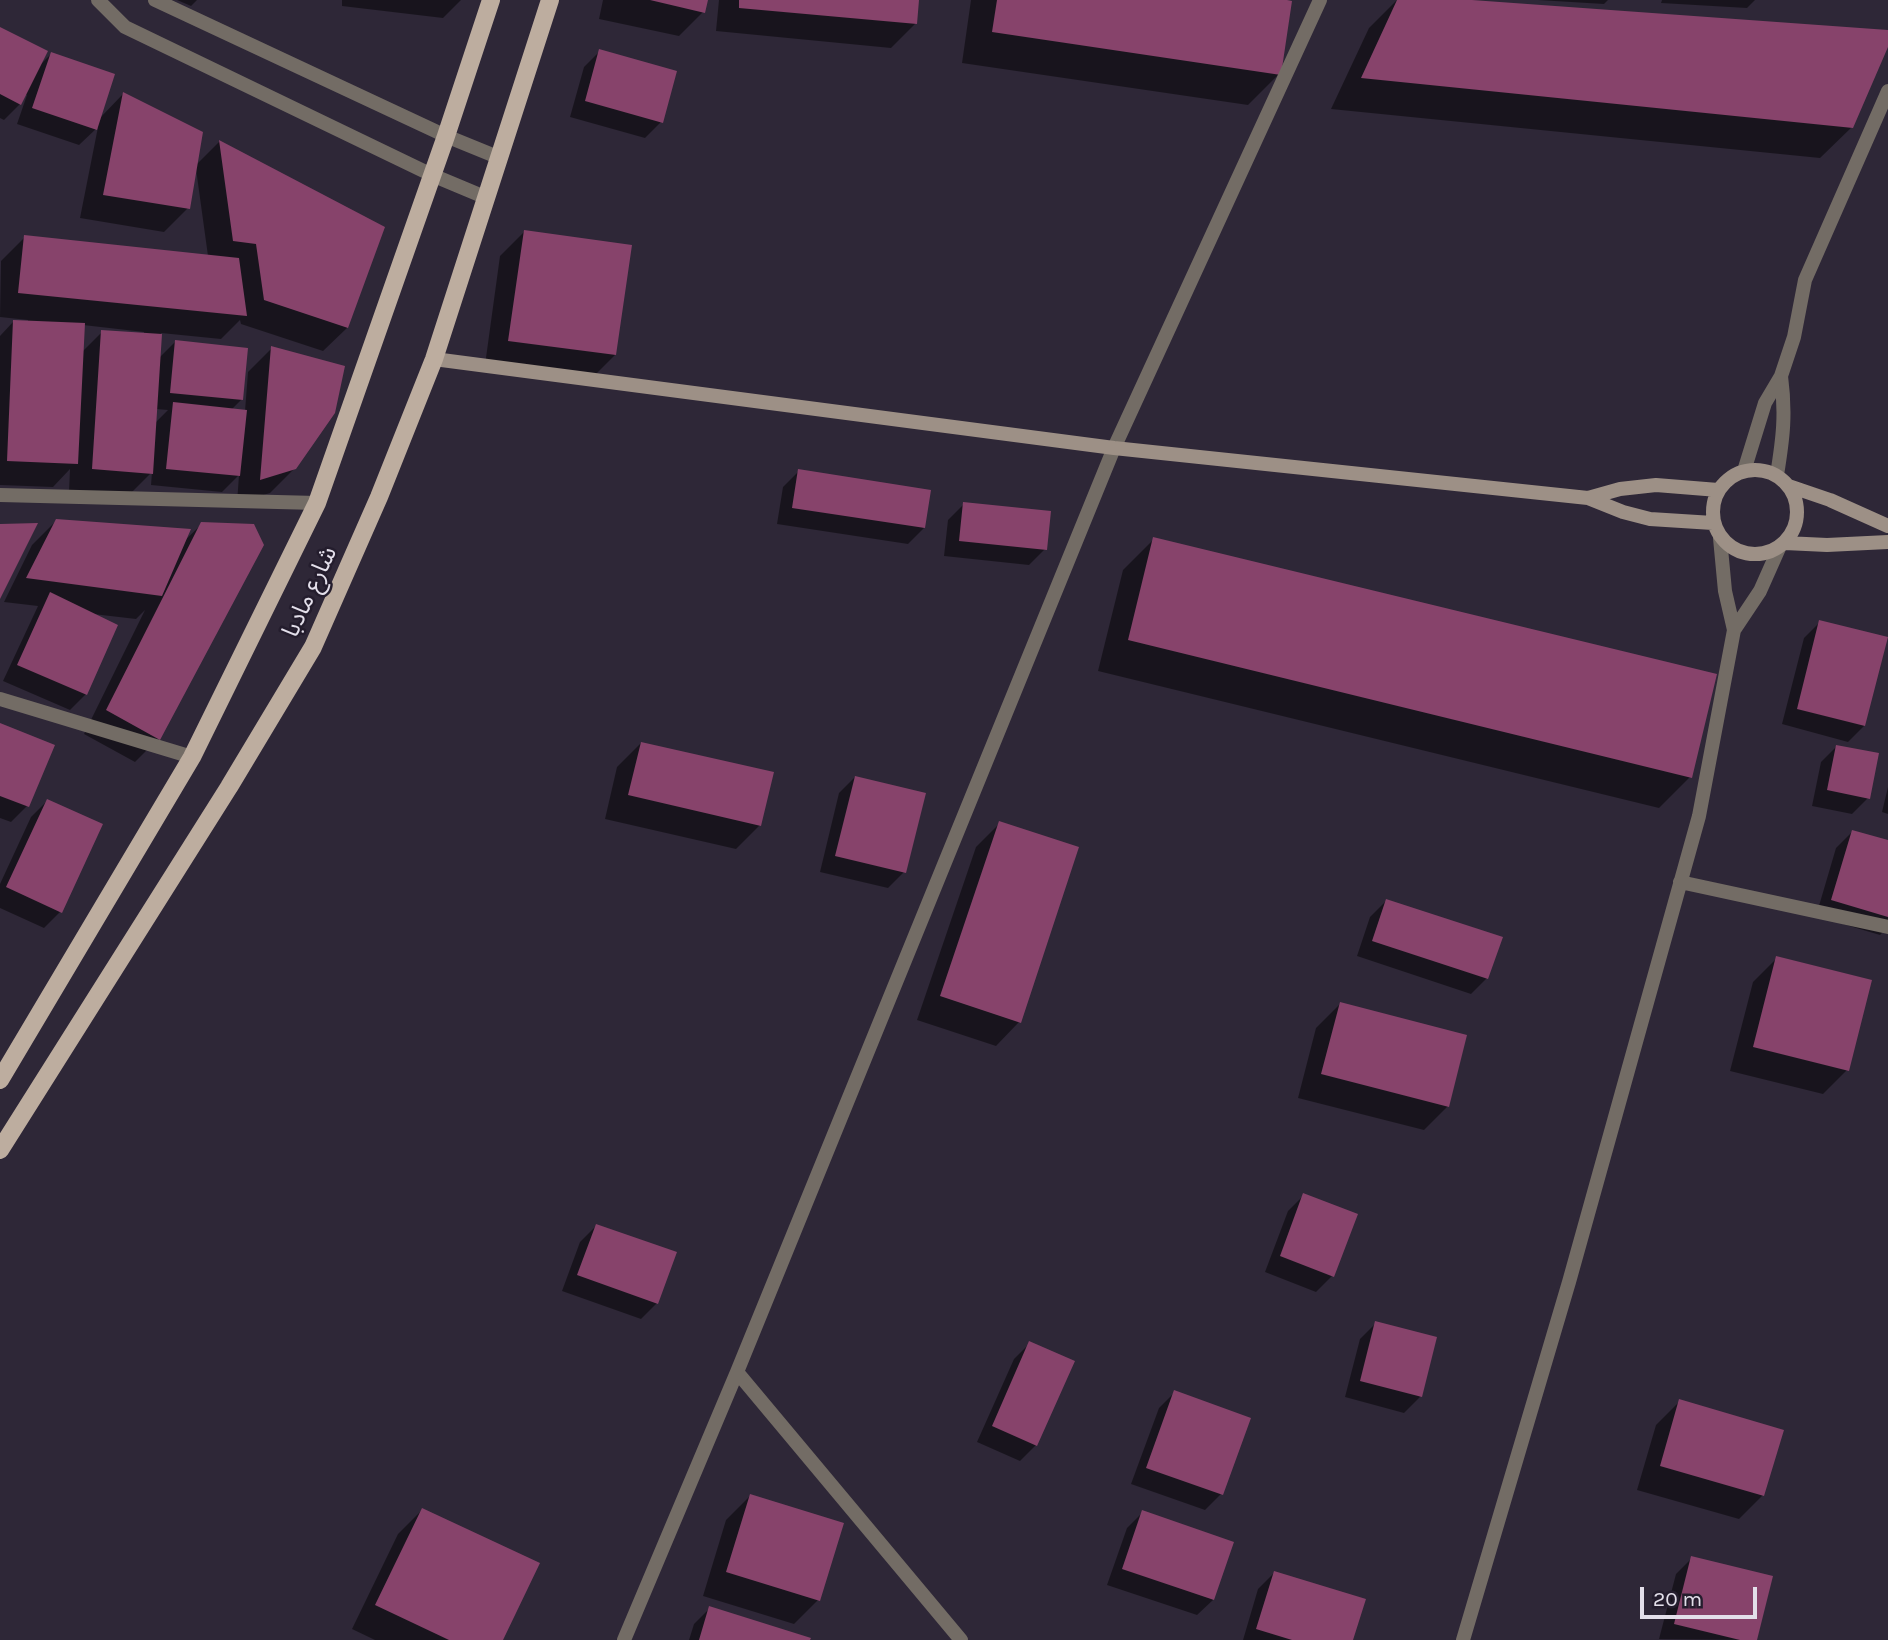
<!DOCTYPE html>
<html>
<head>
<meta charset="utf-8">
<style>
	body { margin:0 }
	#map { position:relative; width:1888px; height:1640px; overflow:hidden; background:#2e2737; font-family:Karla,sans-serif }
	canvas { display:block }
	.scale { position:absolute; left:1640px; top:1587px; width:117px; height:32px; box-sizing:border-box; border:4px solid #e3dfea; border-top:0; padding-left:9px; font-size:21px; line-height:24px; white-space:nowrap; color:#e3dfea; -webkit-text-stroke:5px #241d2d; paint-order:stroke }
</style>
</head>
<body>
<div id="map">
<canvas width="1888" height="1640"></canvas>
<div class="scale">20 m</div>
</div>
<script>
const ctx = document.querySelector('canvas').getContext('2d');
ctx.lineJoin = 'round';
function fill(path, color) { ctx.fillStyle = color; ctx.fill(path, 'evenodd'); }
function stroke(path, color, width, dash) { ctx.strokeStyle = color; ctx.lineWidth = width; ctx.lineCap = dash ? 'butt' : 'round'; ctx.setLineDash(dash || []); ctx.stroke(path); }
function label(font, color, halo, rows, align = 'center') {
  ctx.font = font + ' Karla,"Noto Sans Arabic",sans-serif'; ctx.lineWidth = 5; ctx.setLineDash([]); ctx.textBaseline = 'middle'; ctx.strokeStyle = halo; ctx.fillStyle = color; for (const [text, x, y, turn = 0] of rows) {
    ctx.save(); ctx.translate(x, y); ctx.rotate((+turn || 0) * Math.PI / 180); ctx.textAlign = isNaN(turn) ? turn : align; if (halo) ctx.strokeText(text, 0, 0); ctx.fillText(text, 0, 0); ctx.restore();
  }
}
fill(new Path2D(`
	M177,0h20l-6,6z
	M342,0h119l-18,18 -101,-12z
	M603,0h103l-3,12 -24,24 -80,-17z
	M719,0h198l-2,24 -24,24 -175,-17z
	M971,0h304l4,74 -31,31 -286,-42z
	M1397,0h51l440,32v10l-36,85 -32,31 -489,-49 38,-81z
	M1538,0h70l-4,4z
	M1662,0h93l-8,8 -86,-5z
	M0,29l39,37 12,-12 48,65 24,-25 73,71 23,-23 163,86 -35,100 -24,23 -82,-27 -1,-4 -19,19 -60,-6 -2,25 16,-16 67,57 -11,11 14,1 3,-39 24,-24 23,120 -25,25 -33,10 2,-28 -17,17 -71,-7 1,-13 -25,25 -58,-5 1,-23 -17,18 -53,-2v-149l13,-14 15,1v-3l-28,-3 1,-56 24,-24 183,19 -12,-87 -8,39 -24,24 -84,-14 18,-91 -19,18 -62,-21 10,-29 -2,-1 -5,10 -16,16 -4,-2zM83,325l61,7v3l-42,-3 -20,20zM156,409l12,1 -13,13z
	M600,51l61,71 -16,16 -75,-21 14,-50z
	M524,232l91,123 -24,24 -106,-14 15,-109z
	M799,471l125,57 -16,16 -131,-20 6,-37z
	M964,504l81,45 -16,16 -85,-9 4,-36z
	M56,521l127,21 19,-18 -43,214 -24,24 -51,-28 61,-124 -9,9 -43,-5 -7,80 -16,16 -67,-29 35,-75 -34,-4 28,-57z
	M1154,539l536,238 -31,31 -561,-137 25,-101z
	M1820,622l44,104 -16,16 -66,-18 22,-86z
	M0,724l27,82 -16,16 -11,-4z
	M641,743l119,82 -24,24 -131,-30 12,-52z
	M1837,746l31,52 -16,16 -40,-8 9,-44z
	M855,777l49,95 -16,16 -68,-16 19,-79z
	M1888,787v27l-6,-2z
	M47,801l13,111 -16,16 -44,-20v-24l31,-67z
	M1000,823l19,199 -23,24 -79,-26 59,-173z
	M1852,832l36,10v85l-8,8 -64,-19 20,-68z
	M1386,901l101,77 -16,16 -114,-38 13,-39z
	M1777,958l70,112 -24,24 -93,-23 23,-89z
	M1340,1004l108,102 -24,24 -126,-32 18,-70z
	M1304,1195l28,81 -16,16 -51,-20 23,-61z
	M596,1226l61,77 -16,16 -79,-28 18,-49z
	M1376,1323l44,74 -16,16 -59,-16 15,-58z
	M1030,1343l6,102 -16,16 -43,-19 37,-83z
	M1175,1392l46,102 -16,16 -74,-26 28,-76z
	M1680,1401l83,94 -24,24 -102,-29 19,-65z
	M750,1496l68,104 -24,24 -91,-28 23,-76z
	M422,1510l79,130h-126l-23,-11 46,-95z
	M1143,1512l70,88 -16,15 -90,-30 20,-57z
	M1692,1558l63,82 -96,-1 17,-65z
	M1274,1573l77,67h-108l15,-51z
	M710,1608l99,32h-120l5,-16z`), '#0007');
fill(new Path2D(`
	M650,0h58l-3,13z
	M739,0h180l-2,24 -178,-16z
	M997,0h290l5,1 -11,74 -289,-43z
	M1397,0h75l416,30v17l-35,81 -492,-50z
	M0,27l48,24 -27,54 -21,-11z
	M599,49l78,22 -14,52 -78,-22z
	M51,52l64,22 -18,56 -65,-22z
	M123,92l80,40 -13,77 -87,-14z
	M219,140l166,87 -37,101 -84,-28 -8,-56 -23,-3z
	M524,230l108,15 -16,110 -108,-14z
	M24,235l215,23 8,58 -229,-23z
	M13,320l72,3 -7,141 -71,-3z
	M101,330l61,4 -9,140 -61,-5z
	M175,340l73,8 -5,52 -73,-7z
	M271,346l74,20 -10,47 -39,56 -36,11z
	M173,402l74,8 -7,66 -74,-7z
	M798,469l133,21 -6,38 -133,-20z
	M963,502l88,9 -4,39 -88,-9z
	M56,519l135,10 -29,67 -136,-18z
	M201,522l53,2 10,21 -104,195 -54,-30z
	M38,523l-38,76v-75z
	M1153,537l564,137 -25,104 -564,-138z
	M50,592l68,33 -31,70 -70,-30z
	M1819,620l69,17 -23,89 -68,-17z
	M0,723l55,22 -26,62 -29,-11z
	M641,742l133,30 -13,54 -133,-31z
	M1836,745l43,8 -9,46 -43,-9z
	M855,776l71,17 -20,80 -71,-17z
	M47,799l56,25 -41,89 -56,-26z
	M999,821l80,26 -58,176 -81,-27z
	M1852,830l36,10v77l-57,-17z
	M1386,899l117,38 -15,42 -116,-38z
	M1776,956l96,24 -23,91 -96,-24z
	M1340,1002l127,33 -18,72 -128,-33z
	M1303,1193l55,21 -24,63 -54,-21z
	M596,1224l81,28 -19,52 -81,-29z
	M1375,1321l62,16 -15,60 -62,-16z
	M1029,1341l46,20 -38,85 -45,-20z
	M1174,1390l77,28 -28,77 -77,-27z
	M1679,1399l105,31 -20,66 -104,-30z
	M750,1494l94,29 -24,78 -94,-29z
	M422,1508l118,55 -37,77h-54l-74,-35z
	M1142,1510l92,32 -20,58 -92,-31z
	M1691,1556l82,20 -16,64h-17l-66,-16z
	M1274,1571l92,28 -13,41h-61l-36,-11z
	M709,1606l102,32 -1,2h-111z`), '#87436b');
stroke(new Path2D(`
	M98,0l27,27 307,148 55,23
	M155,0l291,136 54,22
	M1744,471l21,-68 16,-27 13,-39 11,-57 83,-189
	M1777,475c6,-37 9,-61 4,-99
	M0,495l317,8
	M1734,630l26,-39 20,-45
	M0,699l192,58
	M1680,882l208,45
	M737,1372l224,268
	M624,1640l113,-268 377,-924 206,-448
	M1463,1640l106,-358 130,-466 35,-186 -9,-39 -5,-53`), '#736c65', 14);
stroke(new Path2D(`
	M434,359l680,89 474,50 35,14 27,7 63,4
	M1713 512a42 42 0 1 1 84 0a42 42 0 1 1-84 0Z
	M1789,486l41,14 58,26
	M1588,498l32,-9 36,-4 62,5
	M1785,543l42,2 61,-3`), '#9d9086', 14);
stroke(new Path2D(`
	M0,1080l192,-323 125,-254 129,-367 45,-136
	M0,1150l229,-363 84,-140 66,-150 55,-138 116,-359`), '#bdad9f', 18);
label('24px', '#e3dfea', '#241d2d', [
	["شارع مادبا",310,592,-65]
]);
</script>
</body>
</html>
